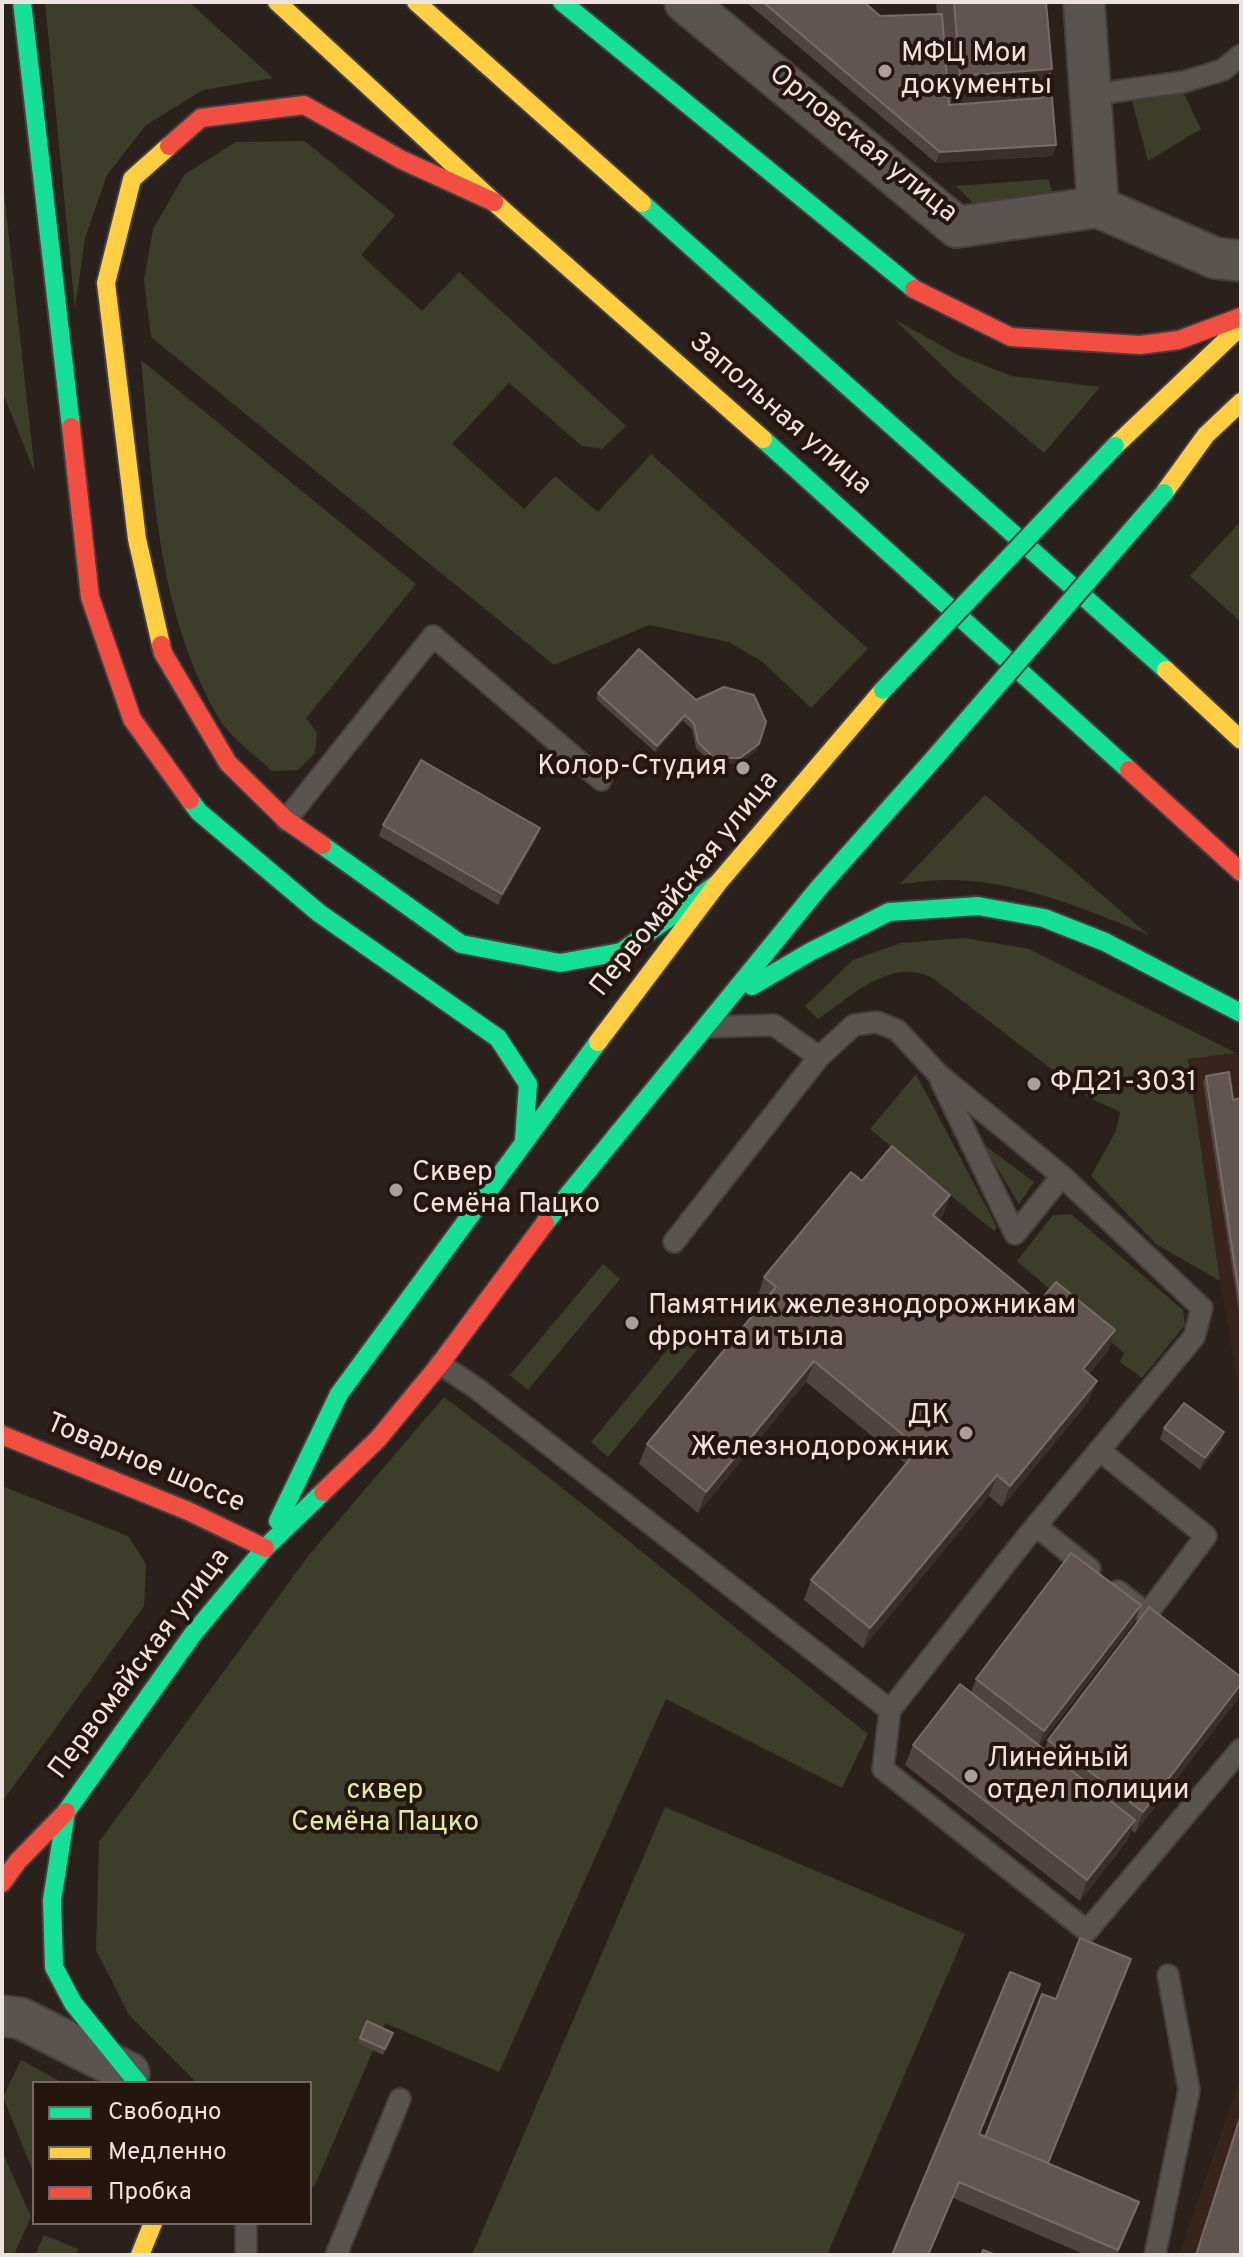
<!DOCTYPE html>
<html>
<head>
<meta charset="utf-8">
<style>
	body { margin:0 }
	#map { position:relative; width:1243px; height:2257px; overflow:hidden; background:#2a211d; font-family:Overpass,sans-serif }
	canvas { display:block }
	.frame { position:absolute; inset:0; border:4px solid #eee2de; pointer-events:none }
	.legend { position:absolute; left:32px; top:2081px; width:280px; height:144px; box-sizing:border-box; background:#25150f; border:2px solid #756762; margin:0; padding:10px 14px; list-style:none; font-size:24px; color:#eee2de }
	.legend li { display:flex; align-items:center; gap:16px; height:40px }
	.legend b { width:40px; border:2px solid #756762 }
</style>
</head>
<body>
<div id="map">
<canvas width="1243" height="2257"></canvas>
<div class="frame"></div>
<ul class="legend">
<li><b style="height:10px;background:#16e098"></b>Свободно</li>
<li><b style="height:10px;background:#ffcf43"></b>Медленно</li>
<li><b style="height:10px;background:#f24e42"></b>Пробка</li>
</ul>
</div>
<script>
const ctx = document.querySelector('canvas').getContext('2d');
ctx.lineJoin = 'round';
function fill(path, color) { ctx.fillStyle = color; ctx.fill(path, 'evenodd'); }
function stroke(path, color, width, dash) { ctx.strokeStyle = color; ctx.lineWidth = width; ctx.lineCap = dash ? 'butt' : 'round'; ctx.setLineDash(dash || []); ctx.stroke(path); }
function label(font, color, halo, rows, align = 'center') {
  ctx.font = font + ' Overpass,sans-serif'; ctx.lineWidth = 8; ctx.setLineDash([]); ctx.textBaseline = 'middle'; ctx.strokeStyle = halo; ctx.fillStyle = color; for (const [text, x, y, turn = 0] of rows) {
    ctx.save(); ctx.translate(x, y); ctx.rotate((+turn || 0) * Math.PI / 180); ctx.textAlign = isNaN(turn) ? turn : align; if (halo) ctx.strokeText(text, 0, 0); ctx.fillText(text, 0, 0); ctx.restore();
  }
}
fill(new Path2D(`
	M1236,1053l5,5v345l-21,-122 -32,-222z
	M1241,2076v179h-62z`), '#39241b');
fill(new Path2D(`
	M45,2h144l84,76 -70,12 -57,35 -39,50 -22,63 -10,71z
	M1182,90l19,39 -53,32 -16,-60z
	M305,141l90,74 -34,40 61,56 37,-39 167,154 -24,23 -20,-3 -73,-63 -57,61 72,65 31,-33 43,36 53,-58 217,195 -57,59 -48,-46 -34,-20 -80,-17 -95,40 -403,-328 -7,-57 9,-51 32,-55 51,-32z
	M2,174l33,299 -33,-82z
	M1048,179l4,11 -4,8 -75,5 -17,-17z
	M894,319l64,36 54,21 88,11 -56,66 -89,-75z
	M141,360l275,224 -110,134 11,15 -2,20 -17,17 -26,1c-15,-14 -42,-34 -52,-51 -64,-108 -67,-238 -79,-360z
	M1241,521v101l-51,-46z
	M985,795l164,140c-67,-27 -133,-56 -207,-55 -14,0 -28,3 -42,4z
	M964,938l65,11 207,104 -48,6 32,222 -64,-37 -65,-68 25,-45 4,-19 -32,-15 -154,-118c-42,-24 -83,18 -116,40l-13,-13 48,-46 48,-17z
	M916,1074l81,153 -3,4 -124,-102z
	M983,1144l51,38 -15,22z
	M1071,1214l112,96 2,15 -43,53 -22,-16 4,-9 -107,-92 36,-46z
	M603,1264l17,15 -92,111 -18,-15z
	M683,1331l18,14 -93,112 -17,-15z
	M444,1397c145,108 282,225 424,337l-26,54 -176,-89 -167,373 -114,-49 -71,164 -4,-3v-101h-113l-68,-68 -33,-65 3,-108 210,-287z
	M2,1486l126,50 18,28 -2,42 -142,196z
	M665,1807l300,127 -138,321h-355z
	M21,2060l42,23h-29v91l-31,-77z
	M2,2151l29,66 -17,38h-12z
	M44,2235l34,14 -3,6h-40z`), '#3d3e29');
const lane = new Path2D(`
	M1090,95l93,-13 40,-12 18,-15
	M286,820l147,-184 168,144
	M709,1027l65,-2 45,32
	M941,1081l74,153 47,-58
	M674,1242l145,-185 35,-32 23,-3 20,8 41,44 124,102 140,132 -8,29 -169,202 -135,171
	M440,1364l36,24 414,322 -7,59 204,162 154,-182
	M1099,1450l107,86 -59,78 -29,-23
	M1036,1526l54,43
	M246,2223v32
	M336,2255l64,-156
	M1155,2255l34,-165 -21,-115`);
const street = new Path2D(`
	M685,2l272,225 141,-20 117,51 26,3
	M1084,2l14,205
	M2,2016l18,2 109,55`);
const fast = new Path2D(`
	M22,2l49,425
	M562,2l352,287
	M642,203l524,467
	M763,439l366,331
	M190,800l9,12 120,101 179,125 30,46 -4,56
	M322,845l139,99 99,19 61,-11 97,-69
	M752,986l58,-34 79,-40 89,-6 66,12 61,24 136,71
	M545,1223l272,-333 120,-135
	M278,1521l61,-127 259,-352
	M138,2083l-65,-80 -19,-36 -2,-67 14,-88 127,-178 72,-86 58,-56`);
const slow = new Path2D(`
	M277,2l217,200 269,237
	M416,2l226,201
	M1115,446l126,-120
	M1164,493l42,-58 35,-33
	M161,645l-24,-106 -31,-256 26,-104 37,-33
	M1166,670l75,70
	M598,1042l120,-159 165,-193
	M140,2255l13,-32`);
const jam = new Path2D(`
	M169,146l32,-28 103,-13 98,55 92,42
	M914,289l97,48 129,8 39,-5 62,-23
	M71,427l19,170 42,122 58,81
	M161,645l2,8 65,110 58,57 36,25
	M1129,770l112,102
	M2,1435l186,76 77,37
	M323,1492l55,-53 62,-75 105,-141
	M2,1883l16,-22 48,-49`);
stroke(lane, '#463e3c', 24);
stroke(street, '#463e3c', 44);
stroke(fast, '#463e3c', 22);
stroke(slow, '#463e3c', 22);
stroke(jam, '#463e3c', 22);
stroke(lane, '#5a5451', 20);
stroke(street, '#5a5451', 40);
stroke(fast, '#16e098', 18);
stroke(slow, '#ffcf43', 18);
stroke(jam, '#f24e42', 18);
const fastBridge = new Path2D(`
	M883,690l232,-244
	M937,755l227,-262`);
stroke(fastBridge, '#463e3c', 22, []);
stroke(fastBridge, '#16e098', 18);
fill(new Path2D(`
	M746,2h118l16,14 57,-2 -1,-12h110l6,67 -2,5 6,71 -4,11 -116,7z
	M598,693l98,7 61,50 -19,14 -27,-1 -15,-15 -4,-19 -9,-8 -28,31 -59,-53z
	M383,825l153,14 -38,66 -119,-69z
	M1206,1076l27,24 8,-2v228l-38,-244z
	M862,1181l88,14 -7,20 -4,5 100,82 76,28 -7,21 -19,23v27l-87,106 -13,-11 -126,152 -59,-48 7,-20 95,-116 -100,-82 -108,131 -59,-49 8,-20 116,-141 -6,-5 7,-21z
	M1164,1428l60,4 -4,11 -20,27 -40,-31z
	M1135,1621l-96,125 5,4 4,-10 193,-63v12l-4,11 -102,133 -4,-3 -4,11 -47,60 -175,-136 8,-20 58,-53 5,-13z
	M1034,2000l-54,134 69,30 84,54 -16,37h-31l-133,-57 -24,57h-37z
	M367,2021l26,12 -10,22 -25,-12z`), '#504441');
fill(new Path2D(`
	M1052,69l-15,40 -92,7 15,-40z
	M1056,145l-4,11 -116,7 4,-11z
	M685,715l-2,6 -28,31 2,-6z
	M759,744l-2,6 -19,14 -27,-1 3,-5z
	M540,828l-4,11 -38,66 4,-11z
	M950,1195l-7,20 -17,21 7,-21z
	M1115,1330l-7,21 -33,39 8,-21z
	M814,1361l-8,21 -108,131 8,-21z
	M1097,1381l-8,20 -87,106 8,-21z
	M1224,1432l-4,11 -20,27 5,-12z
	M997,1475l-8,21 -126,152 7,-20z
	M1141,1605l-6,16 -97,126 6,-16z
	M1241,1684v5l-4,11 -102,133 8,-21z
	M1135,1820l-8,21 -47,60 7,-21z
	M959,2182l-30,73h-1z
	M1139,2202l-6,16 -17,37z`), '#3a2f2b');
const building = new Path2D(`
	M763,2h101l16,14 62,-2 7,91 92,-7 9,-24 6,71 -116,7z
	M954,2h92l6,67 -92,7z
	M639,649l57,51 28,-13 30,8 12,27 -7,22 -19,14h-26l-16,-16 -4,-18 -9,-9 -28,31 -59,-53z
	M421,760l119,68 -38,66 -119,-69z
	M1229,1072l4,28 8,-2v209l-35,-231z
	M892,1146l58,49 -17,20 106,87 17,-20 59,48 -32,39 14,12 -87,105 -13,-11 -127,153 -59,-48 108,-132 -105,-87 -108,131 -59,-48 129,-157 -12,-10 87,-105 11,9z
	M1184,1403l40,29 -19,26 -41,-30z
	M1071,1553l70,52 -97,126 -68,-52z
	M1149,1607l92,70v7l-98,128 -95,-72z
	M960,1684l175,136 -48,60 -174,-135z
	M1080,1938l51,21 -83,204 -63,-26 57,-143 14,5z
	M1010,1972l30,12 -61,150 160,68 -21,48 -159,-68 -31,73h-36z
	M367,2021l26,12 -8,16 -25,-11z
	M1241,2115v140h-45z
	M983,2250l13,5h-15z`);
fill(building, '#615552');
stroke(building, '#776b68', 2);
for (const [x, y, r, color] of [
	[885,71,8,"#a99e9a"],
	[743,768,8,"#a99e9a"],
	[1034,1084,8,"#a99e9a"],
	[396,1190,8,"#a99e9a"],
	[632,1323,8,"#a99e9a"],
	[966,1433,8,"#a99e9a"],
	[971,1776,8,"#a99e9a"]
]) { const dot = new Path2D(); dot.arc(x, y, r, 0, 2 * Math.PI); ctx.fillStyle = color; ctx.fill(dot); stroke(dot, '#25150f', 3); }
label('28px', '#eee2de', '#25150f', [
	["МФЦ Мои",901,55],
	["документы",901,87],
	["Колор-Студия",727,768,"right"],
	["ФД21-3031",1050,1084],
	["Сквер",412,1174],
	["Семёна Пацко",412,1206],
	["Памятник железнодорожникам",648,1307],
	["фронта и тыла",648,1339],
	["ДК",950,1417,"right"],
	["Железнодорожник",950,1449,"right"],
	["Линейный",987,1760],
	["отдел полиции",987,1792]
], 'left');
label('28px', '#eee2de', '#25150f', [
	["Орловская улица",862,145,39],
	["Запольная улица",779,415,41],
	["Первомайская улица",686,885,-51],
	["Товарное шоссе",145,1465,23],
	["Первомайская улица",141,1665,-53]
]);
label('28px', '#deeaa5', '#25150f', [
	["сквер",385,1792],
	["Семёна Пацко",385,1824]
]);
</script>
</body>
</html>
